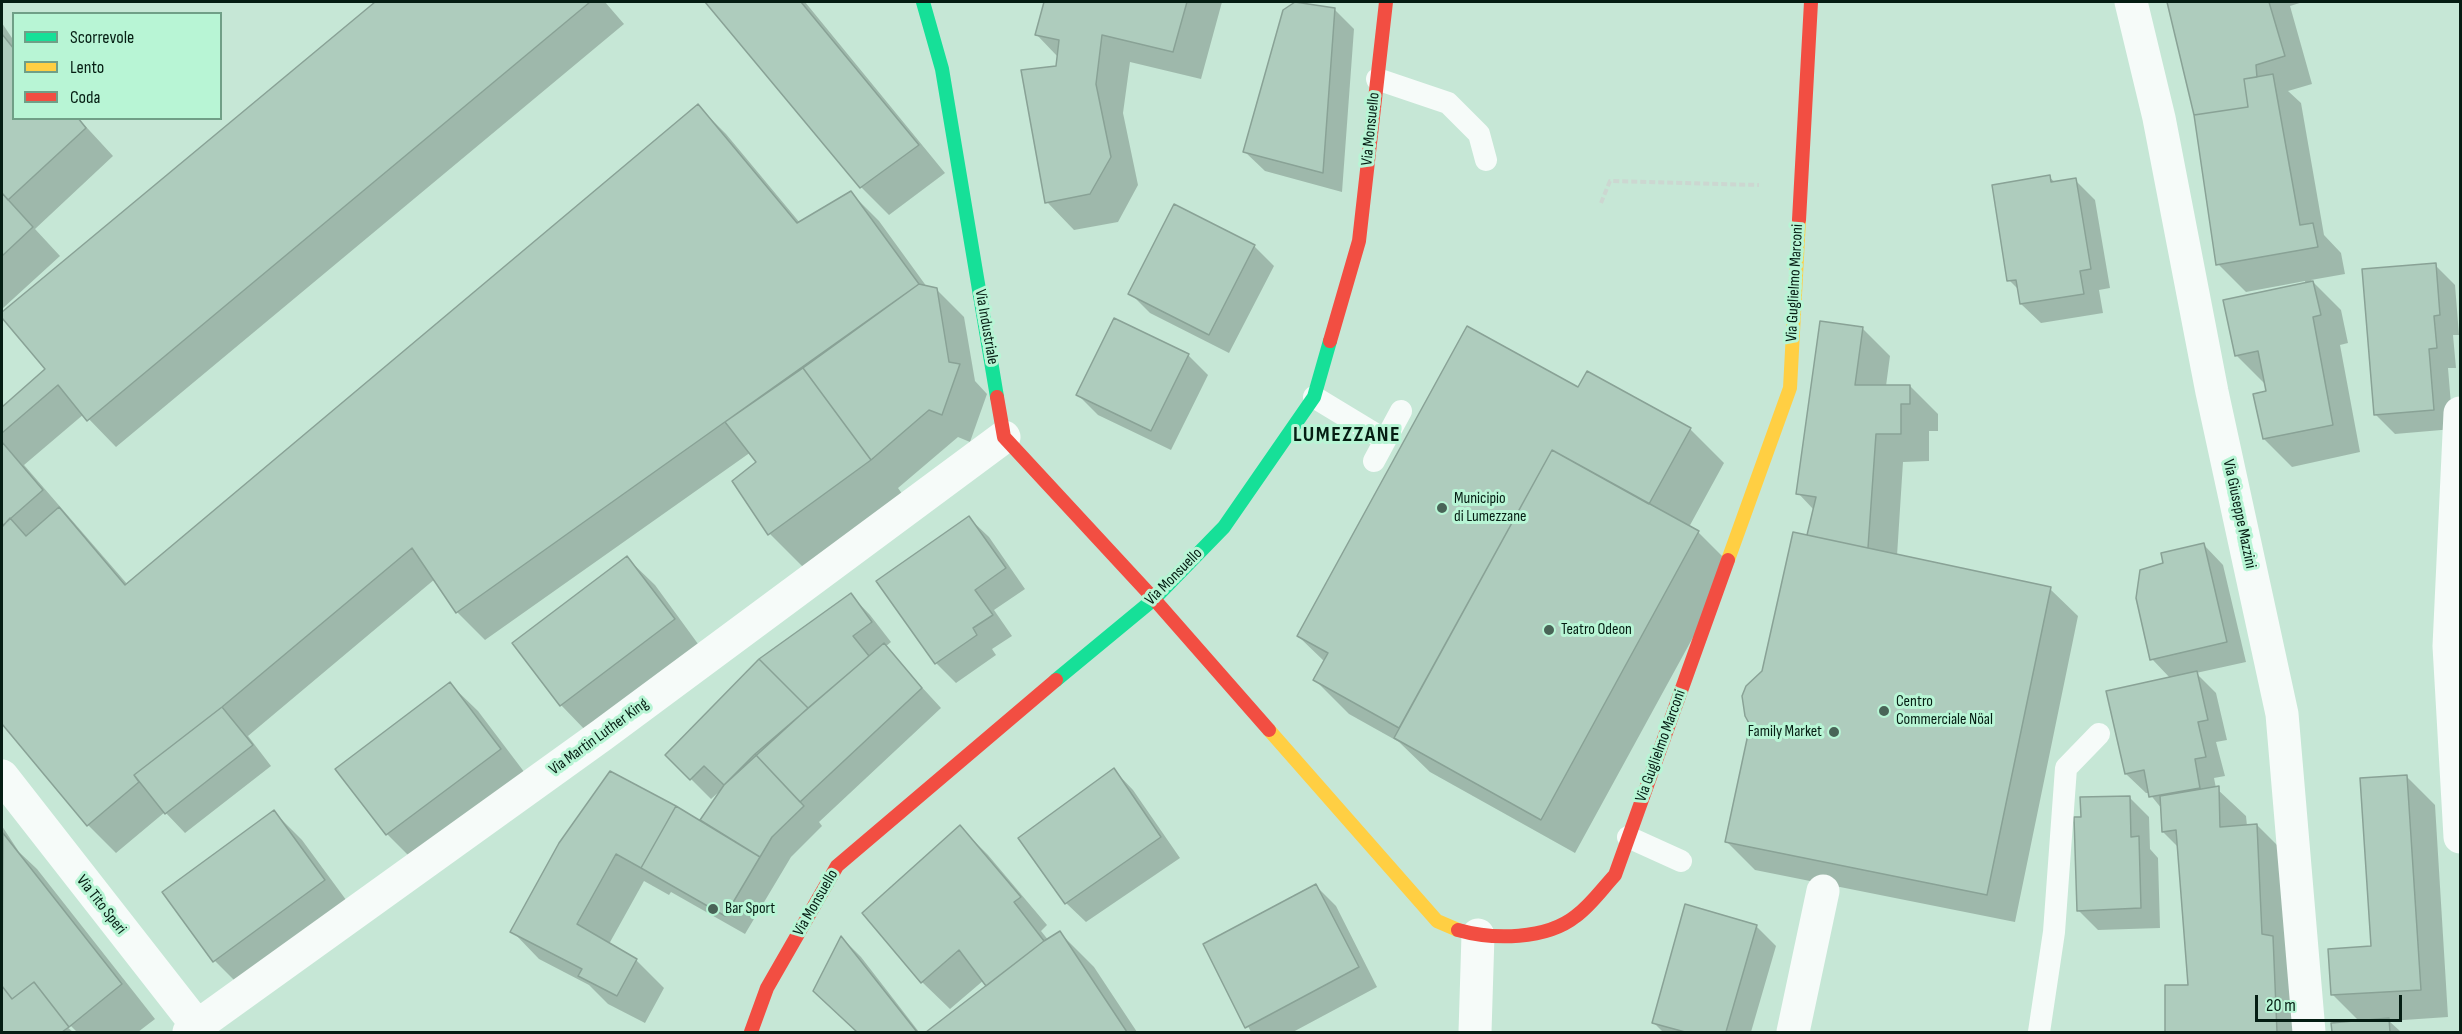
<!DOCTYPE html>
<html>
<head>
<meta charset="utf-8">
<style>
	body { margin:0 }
	#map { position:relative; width:2462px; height:1034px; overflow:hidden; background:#c6e7d6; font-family:"Sofia Sans Condensed",sans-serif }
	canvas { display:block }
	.frame { position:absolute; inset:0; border:3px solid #051d13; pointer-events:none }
	.legend { position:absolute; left:12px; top:12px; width:210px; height:108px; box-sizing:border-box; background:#b8f5d5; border:2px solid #709f87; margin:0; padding:8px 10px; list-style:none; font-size:18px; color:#051d13 }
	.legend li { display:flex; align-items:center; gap:12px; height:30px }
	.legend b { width:30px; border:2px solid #709f87 }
	.scale { position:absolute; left:2255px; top:995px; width:147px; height:27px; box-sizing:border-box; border:3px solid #051d13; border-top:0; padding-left:8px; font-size:18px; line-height:21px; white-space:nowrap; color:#051d13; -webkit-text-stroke:4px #b8f5d5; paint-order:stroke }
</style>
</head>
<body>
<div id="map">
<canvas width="2462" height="1034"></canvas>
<div class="frame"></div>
<ul class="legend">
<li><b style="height:8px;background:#16e098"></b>Scorrevole</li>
<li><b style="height:8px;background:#ffcf43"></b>Lento</li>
<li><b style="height:8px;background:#f24e42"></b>Coda</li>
</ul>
<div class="scale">20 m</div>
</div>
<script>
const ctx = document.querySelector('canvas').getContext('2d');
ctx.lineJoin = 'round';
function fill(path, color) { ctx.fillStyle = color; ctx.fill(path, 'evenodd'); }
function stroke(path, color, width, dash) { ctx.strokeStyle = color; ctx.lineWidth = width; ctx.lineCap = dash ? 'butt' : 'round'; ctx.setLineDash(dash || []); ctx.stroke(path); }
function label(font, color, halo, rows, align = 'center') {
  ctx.font = font + ' "Sofia Sans Condensed",sans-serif'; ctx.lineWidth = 6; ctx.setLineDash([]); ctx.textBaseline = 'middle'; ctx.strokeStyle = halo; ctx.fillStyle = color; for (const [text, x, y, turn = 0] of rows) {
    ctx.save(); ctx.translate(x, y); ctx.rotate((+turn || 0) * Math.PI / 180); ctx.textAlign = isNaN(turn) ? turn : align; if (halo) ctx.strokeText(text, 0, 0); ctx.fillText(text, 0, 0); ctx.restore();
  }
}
fill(new Path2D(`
	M377,2h228l19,22 -508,423 -32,-33 -60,51 104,120 570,-479 28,28 74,89 51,-30 28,28 48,66 9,2 28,28 11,64 12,13 -17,48 -12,-5 -60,51 5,7 -99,73 -34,-34 -36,-53 24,-19 -7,-10 -266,188 -28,-28 -22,-33 -187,157 23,30 -86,67 -20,-21 -49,41 -28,-28 -86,-103v-313l45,-40 -45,-55z
	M707,2h98l140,171 -56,42 -28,-28z
	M1045,2h177l-21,77 -71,-17 -7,51 15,72 -20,37 -44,8 -27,-28 11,-145 -22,-23z
	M2169,2h134l-13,4 22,78 -24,7 13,12 23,132 17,18 4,21 -34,6 30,30 7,33 -8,2 20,107 -68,15 -28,-28 4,-46 -4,-10 -28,-28 69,-71v-3l-59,11 -28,-28 -23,-149z
	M1334,9l20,20 -12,163 -77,-21 -20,-19z
	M2,23l12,18v77h64l35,38 -78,73 25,27 -58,53z
	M2049,177l7,6 19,-3 20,20 15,88 -11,2 4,23 -62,10 -20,-19 -2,-14 -10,-10z
	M1254,246l20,20 -45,87 -79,-40 -20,-20z
	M2435,265l20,20 4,50h-6l3,33h-8l5,61 -58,5 -20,-20z
	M1862,328l28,28 -4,30h24l28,28v17h-9v30l-26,1 -6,94 153,33 28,27 -63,306 -260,-52 -28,-28 36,-170 46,-135 5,-27 -16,-17z
	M1188,355l20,20 -37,75 -73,-35 -20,-20z
	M1579,389l111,40 34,34 -35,64 9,5 34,34 -157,287 -145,-81 -31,-30 -50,-28 -34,-34 10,-18 -27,-26z
	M969,518l20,19 36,52 -31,21 18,26 -20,13 4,6 -40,28 -20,-20 -58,-82z
	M2204,545l19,20 23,97 -50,11 20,20 11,47 -11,2 9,34 -11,2 2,10 30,28 1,10 10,-1 28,28 18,179h-137v-46h23l-10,-138 -16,-16 -1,-23 -13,-16h-3l-20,-19 45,-95 -19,-20 13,-95z
	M627,558l28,27 46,63 -113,85 -27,-28z
	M851,595l19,20 21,27 -6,5 56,61 -122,114 3,4 -31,31 -46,77 -74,-42 -2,3 -25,-14 -35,63 27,16 28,28 -19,35 -37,-19 -19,-19 -50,-26 -27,-28 48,-87 140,-22 22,-33 -11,10 -44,-44z
	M450,684l28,27 50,66 -113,85 -28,-28z
	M1114,770l19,20 47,68 -94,64 -20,-19z
	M2407,777l28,28 13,212 -59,4 12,11h-68l-1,-7 28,-3 -27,-27 39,-48z
	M2129,797l20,20 1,32 8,9 2,70 -62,2 -20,-20 4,-92z
	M274,812l28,28 50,68 -110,80 -27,-27z
	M2,826l17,26 18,17 118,150 -17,13h-61l-7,-7h-5l8,7h-71z
	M960,827l28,28 59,70 -6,6 8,10 11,-8 34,34 43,65h-208l60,-46 -5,-6 -34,29 -28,-27z
	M1316,886l20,20 41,81 -84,45h-42l-46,-87z
	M1756,926l20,20 -25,86h-88l-10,-10z
	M842,938l19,19 58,75h-61l-23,-22z`), '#0003');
const building = new Path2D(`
	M375,2h215l-503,419 -29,-36 -56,48v-26l43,-38 -43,-51v-6z
	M705,2h96l118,143 -59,43z
	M1044,2h143l-14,50 -71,-17 -6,49 15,73 -21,37 -45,9 -24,-133 35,-4 3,-26 -24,-5z
	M1295,2l40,6 -12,165 -80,-21 40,-142z
	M2167,2h102l16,54 -29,9 1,12 -13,2 4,28 -54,8z
	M2,34l12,15v69h64l8,10 -78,72 -6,-7z
	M2273,74l27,151 13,-2 5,24 -102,18 -22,-150 54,-8 -4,-28z
	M698,104l99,119 54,-32 68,93 -463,329 -44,-65 -190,159 -88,68 5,7 -52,44 -85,-102v-197l8,-9 16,18 33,-29 66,78z
	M2050,175l1,7 25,-4 15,91 -11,2 4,23 -64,10 -4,-24 -9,1 -15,-96z
	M2,193l31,34 -31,29z
	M1174,204l81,41 -46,90 -81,-41z
	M2436,263l4,52 -6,1 3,32 -8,1 5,61 -60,5 -12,-146z
	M2313,281l8,34 -8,2 20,108 -70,14 -10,-45 13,-3 -8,-40 -23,5 -12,-56z
	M919,284l18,4 12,74 11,2 -18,51 -13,-5 -58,50 -68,-92z
	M1114,318l75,36 -38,77 -75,-36z
	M1820,321l43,6 -8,58h55v19h-9v30h-25l-8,114 -61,-13 9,-38 -20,-3z
	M1467,326l111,61 9,-16 104,57 -42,76 -97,-54 -153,278 -86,-48 15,-27 -31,-17z
	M803,368l68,92 -103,75 -36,-54 24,-19 -31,-40z
	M2,442l41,48 -41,36z
	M1552,450l147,81 -158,289 -147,-82z
	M969,516l37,52 -31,22 18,25 -20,13 4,7 -42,29 -59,-83z
	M1793,532l258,55 -64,308 -262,-53 25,-117 -5,-9 -3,-20 4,-10 16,-15z
	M2204,543l23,99 -77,18 -14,-62 4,-28 23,-7 -2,-10z
	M627,556l48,63 -115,87 -48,-63z
	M851,593l21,29 -19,14 16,20 -61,52 -49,-49z
	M884,643l38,45 -122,114 -45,-48z
	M759,659l49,49 -84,77 -20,-19 -14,14 -25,-25z
	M2197,671l11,49 -10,2 8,35 -11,2 5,29 -51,9 -5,-27 -19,4 -19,-83z
	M450,682l51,67 -115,86 -51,-66z
	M222,707l31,38 -88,69 -31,-39z
	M755,754l49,52 -32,31 -12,20 -60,-37 24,-35z
	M1114,768l47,69 -96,67 -47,-66z
	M610,771l66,35 -35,62 -25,-14 -39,70 60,35 -20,37 -39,-20 4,-7 -72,-37 49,-89z
	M2407,775l14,215 -90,5 -3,-46 43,-3 -11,-168z
	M2219,786l1,41 37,-3 5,110 11,2 4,96h-112v-47h23l-12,-155 -14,2 -2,-36z
	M2130,796l1,41 8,-1 2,72 -64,3 -3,-94h7l-1,-20z
	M676,806l84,51 -35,59 -84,-48z
	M274,810l51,70 -112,82 -51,-70z
	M960,825l61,72 -7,5 30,39 -58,45 -27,-36 -38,33 -59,-70z
	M3,833l119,151 -53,43 -35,-45 -22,17 -10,-13z
	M1316,884l43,83 -114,61 -42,-84z
	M1685,904l72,21 -31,107h-41l-33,-9z
	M1060,931l67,101h-201l118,-91z
	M841,936l76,96h-60l-44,-41z
	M34,982l35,45 -7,5h-60v-46l10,13z
	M2389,1018l1,14h-58l-1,-9z`);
fill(building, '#aeccbd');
stroke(building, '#89a296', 1.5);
stroke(new Path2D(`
	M1601,203l9,-22 149,4`), '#ccd7d1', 4, [6, 3]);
stroke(new Path2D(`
	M1377,79l71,24 31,31 7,26
	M1314,397l71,43
	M1374,461l27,-50
	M1628,837l53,24
	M2039,1032l15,-100 12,-164 33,-34`), '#f6fbf9', 22);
stroke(new Path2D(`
	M2131,2l28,116 53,274 70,322 27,318
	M2460,413l-11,233 11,191
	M2,776l200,256
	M189,1032l413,-297 402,-298
	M1475,1032l3,-97
	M1793,1032l30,-141`), '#f6fbf9', 33);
stroke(new Path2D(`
	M923,2l19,67 55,328
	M1056,680l98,-81 70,-72 90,-130 16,-56`), '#16e098', 14);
stroke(new Path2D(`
	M1728,560l62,-172 9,-168
	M1269,730l168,191 21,9`), '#ffcf43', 14);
stroke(new Path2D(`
	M1799,220l12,-218
	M1330,341l29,-100 27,-239
	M997,397l7,40 150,162 115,131
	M1458,930c35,10 88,10 118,-14 15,-11 26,-27 39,-41l113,-315
	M751,1032l16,-44 70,-122 219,-186`), '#f24e42', 14);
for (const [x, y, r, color] of [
	[1442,508,6,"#496457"],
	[1549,630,6,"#496457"],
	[1884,711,6,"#496457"],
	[1834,732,6,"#496457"],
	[713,909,6,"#496457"]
]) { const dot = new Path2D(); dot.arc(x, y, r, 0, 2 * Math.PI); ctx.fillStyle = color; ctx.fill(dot); stroke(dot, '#b8f5d5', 2); }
label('16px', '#051d13', '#b8f5d5', [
	["Via Monsuello",1371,129,-84],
	["Via Guglielmo Marconi",1795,283,-87],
	["Via Industriale",986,327,80],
	["Via Giuseppe Mazzini",2239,514,78],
	["Via Monsuello",1174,577,-45],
	["Via Martin Luther King",599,737,-36],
	["Via Guglielmo Marconi",1661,746,-70],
	["Via Monsuello",816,903,-60],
	["Via Tito Speri",101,905,52]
]);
label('16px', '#051d13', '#b8f5d5', [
	["Municipio",1454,499],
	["di Lumezzane",1454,517],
	["Teatro Odeon",1561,630],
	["Centro",1896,702],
	["Commerciale Nöal",1896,720],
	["Family Market",1822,732,"right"],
	["Bar Sport",725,909]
], 'left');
ctx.letterSpacing = '1.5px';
label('bold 22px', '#051d13', '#b8f5d5', [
	["LUMEZZANE",1347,435]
]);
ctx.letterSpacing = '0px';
</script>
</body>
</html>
